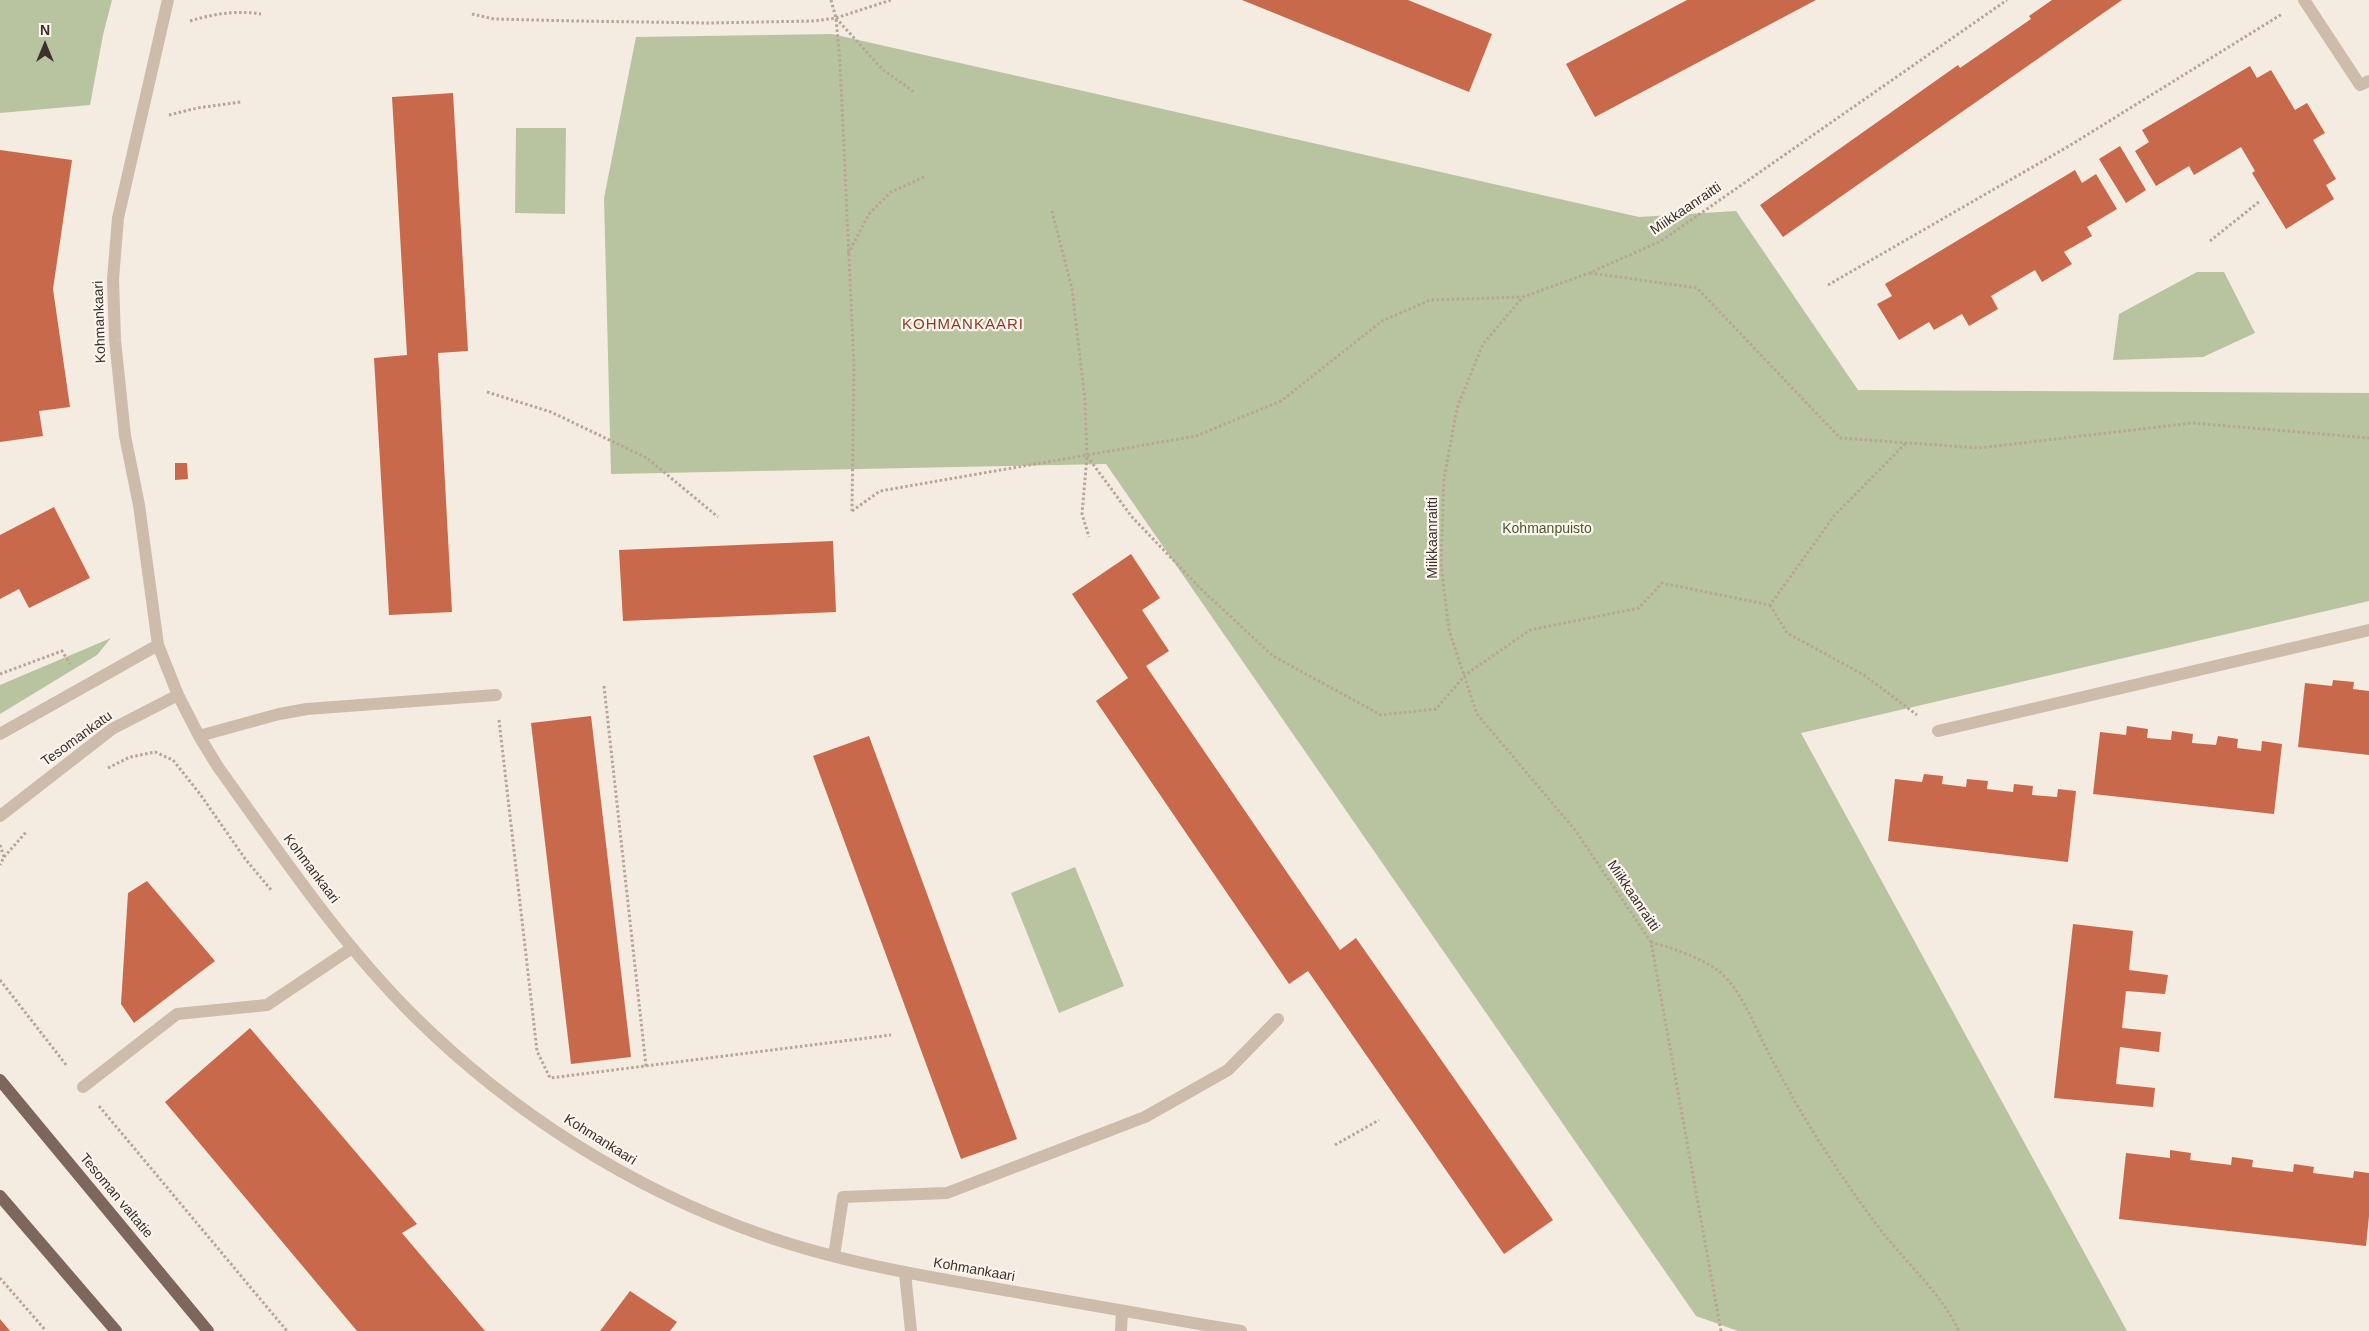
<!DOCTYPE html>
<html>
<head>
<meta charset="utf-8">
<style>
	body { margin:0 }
	#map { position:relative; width:2369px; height:1331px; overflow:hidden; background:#f4ebe1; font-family:Helvetica,sans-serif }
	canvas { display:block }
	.north { position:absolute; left:20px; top:20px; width:50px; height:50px; -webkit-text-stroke:4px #fbf5ee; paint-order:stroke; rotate:0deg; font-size:14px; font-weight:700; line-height:20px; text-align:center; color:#3b302b }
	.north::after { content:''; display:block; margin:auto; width:18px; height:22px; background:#3b302b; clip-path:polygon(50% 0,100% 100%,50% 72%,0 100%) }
</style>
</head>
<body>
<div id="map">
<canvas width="2369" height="1331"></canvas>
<div class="north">N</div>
</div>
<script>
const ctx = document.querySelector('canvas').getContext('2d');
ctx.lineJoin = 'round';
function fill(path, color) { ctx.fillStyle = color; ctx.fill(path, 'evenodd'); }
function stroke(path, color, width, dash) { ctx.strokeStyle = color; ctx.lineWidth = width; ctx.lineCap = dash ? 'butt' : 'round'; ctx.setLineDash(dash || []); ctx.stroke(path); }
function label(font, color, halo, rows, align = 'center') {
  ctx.font = font + ' Helvetica,sans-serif'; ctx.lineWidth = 4.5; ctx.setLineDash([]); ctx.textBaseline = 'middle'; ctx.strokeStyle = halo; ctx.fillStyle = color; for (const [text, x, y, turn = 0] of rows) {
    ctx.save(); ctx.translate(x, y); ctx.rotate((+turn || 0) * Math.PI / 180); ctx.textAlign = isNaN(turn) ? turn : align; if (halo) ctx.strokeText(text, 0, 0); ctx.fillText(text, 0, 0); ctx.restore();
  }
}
fill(new Path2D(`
	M0,0h112l-9,35 -13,70 -90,8z
	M832,34l807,183 97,-6 122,179 511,3v208l-568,132 326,598h-389l-42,-15 -590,-852 -495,10 -7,-276 32,-161z
	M516,128h50l-1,86 -50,-1z
	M2197,272h27l31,61 -52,24 -90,3 6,-46z
	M111,638l-14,17 -97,59v-29z
	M1075,867l49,119 -65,27 -48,-120z`), '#b8c4a0');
fill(new Path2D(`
	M1242,0h166l84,34 -23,58z
	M1687,0h129l-221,117 -29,-53z
	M2052,0h70l-339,237 -23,-32 198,-140 2,3 71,-49 -2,-3z
	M2250,66l7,12 14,-8 24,40 12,-7 18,30 -12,7 23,39 -10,6 8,14 -48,30 -34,-56 3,-2 -14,-24 -47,28 -5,-9 -33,20 -21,-35 14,-9 -7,-12z
	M453,93l15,258 -30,2 14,259 -63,3 -15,-257 33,-3 -15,-258z
	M2120,146l26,44 -20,13 -27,-44z
	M0,150l72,10 -19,129 17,118 -31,4 4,25 -43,6z
	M2075,170l7,13 14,-9 21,35 -30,18 5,9 -28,16 8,12 -30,18 -7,-12 -44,26 7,13 -29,17 -7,-12 -28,16 -5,-8 -30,18 -22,-36 15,-8 -7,-12z
	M175,463h12l1,16 -13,1z
	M54,507l36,71 -61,30 -10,-19 -19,10v-64z
	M833,541l3,71 -213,9 -4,-71z
	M1131,554l29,44 -18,12 27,41 -23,15 194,284 16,-12 197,282 -49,34 -196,-283 -19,13 -193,-283 32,-23 -56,-84z
	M2333,680l21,2 -1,7 16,2v64l-71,-8 7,-64 27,3z
	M591,716l40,341 -60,7 -40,-341z
	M2127,726l21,3 -1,9 24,2 1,-9 21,3 -1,9 24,2 2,-9 20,3 -1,9 24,3 1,-10 20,3 -8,70 -181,-20 7,-62 26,3z
	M869,736l148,403 -56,20 -148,-403z
	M1924,774l19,2 -1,8 24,3 1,-8 21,2 -1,8 26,3 1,-8 19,2 -1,9 25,2 1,-8 18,2 -8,71 -180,-21 7,-62 27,3z
	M147,881l68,80 -81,62 -13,-19 7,-111z
	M2073,924l60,7 -4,39 39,5 -3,19 -39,-3 -4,37 39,4 -2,20 -39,-5 -4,37 39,4 -2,19 -99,-9z
	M250,1028l167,196 -15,9 83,98h-128l-192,-229z
	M2170,1150l21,3 -1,7 41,5 1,-8 21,3 -1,7 41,5 1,-8 20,3 -1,6 40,5 1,-7 15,2v43l-3,30 -247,-27 7,-66 44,5z
	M630,1291l47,31 -7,9h-70z
	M0,1319l10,12h-10z`), '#c8694b');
stroke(new Path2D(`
	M831,0l5,18 4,45 14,303 -2,145
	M472,14l22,5 82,2 132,2 106,-2 22,-3 55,-18
	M836,18l46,51 32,23
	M190,21c23,-7 46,-11 71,-7
	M169,115l28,-7 44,-6
	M1052,211l20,78 13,111 2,56 -5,58 7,23
	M2210,241l50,-40
	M848,254l21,-40 22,-22 35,-16
	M1590,273l107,15 143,150 139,10 214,-25 176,15
	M1828,285l241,-139 213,-132
	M487,392l64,20 96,46 71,59
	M1087,456l45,61 70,73 71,66 108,59 55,-6 29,-34 65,-45 109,-22 23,-25 108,22 64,-89 72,-73
	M852,511l28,-20 316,-55 85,-35 101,-80 48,-21 92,-3
	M1770,605l17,28 77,42 53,40
	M0,674l62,-23 8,13
	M604,686l42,380
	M499,720l38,331 13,27 341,-43
	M108,768l22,-11 25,-5 18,8 27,34 46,66 26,31
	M0,845l4,12 -4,8
	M4,857l23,-26
	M1651,942c21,6 51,16 69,30 22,20 32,49 45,74 33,65 71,125 115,183 26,34 61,64 79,102
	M0,980l67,86
	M99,1106l188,225
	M1335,1145l44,-25
	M0,1278l46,53
	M1721,1331l-70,-389 -76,-112 -98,-116 -28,-84 -8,-66 3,-85 13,-71 26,-64 40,-47 66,-24 72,-32 346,-241`), '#b9a596', 3, [2.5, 2.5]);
stroke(new Path2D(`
	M168,0l-50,218 -5,61 2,61 10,96 14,69 19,140 20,50 21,41 19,31c62,86 122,176 197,250 97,96 217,172 345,217 73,26 151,40 227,53 84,15 169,30 254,44
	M2304,0l56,85 9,-4
	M1938,731l431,-101
	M0,734l158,-89
	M199,736l80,-22 28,-5 189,-14
	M0,816l112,-87 66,-34
	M83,1087l94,-73 90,-9 85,-57
	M834,1256l9,-59 104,-4 198,-76 83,-47 50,-51
	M905,1273l6,58
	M1121,1331l1,-20`), '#cdbbac', 12);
stroke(new Path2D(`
	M0,1080l208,251
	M0,1196l116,135`), '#7d675c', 12);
label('14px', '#3b302b', '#fbf5ee', [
	["Miikkaanraitti",1686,209,-34],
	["Kohmankaari",100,322,-92],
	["Miikkaanraitti",1433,538,-90],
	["Tesomankatu",77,739,-36],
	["Kohmankaari",311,869,53],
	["Miikkaanraitti",1633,896,56],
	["Kohmankaari",600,1140,32],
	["Tesoman valtatie",116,1196,50],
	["Kohmankaari",974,1270,10]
]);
label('14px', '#4a5a2e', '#fbf5ee', [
	["Kohmanpuisto",1547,529]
]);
ctx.letterSpacing = '1px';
label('15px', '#8c3b22', '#fbf5ee', [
	["KOHMANKAARI",963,325]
]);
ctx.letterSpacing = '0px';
</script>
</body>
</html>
